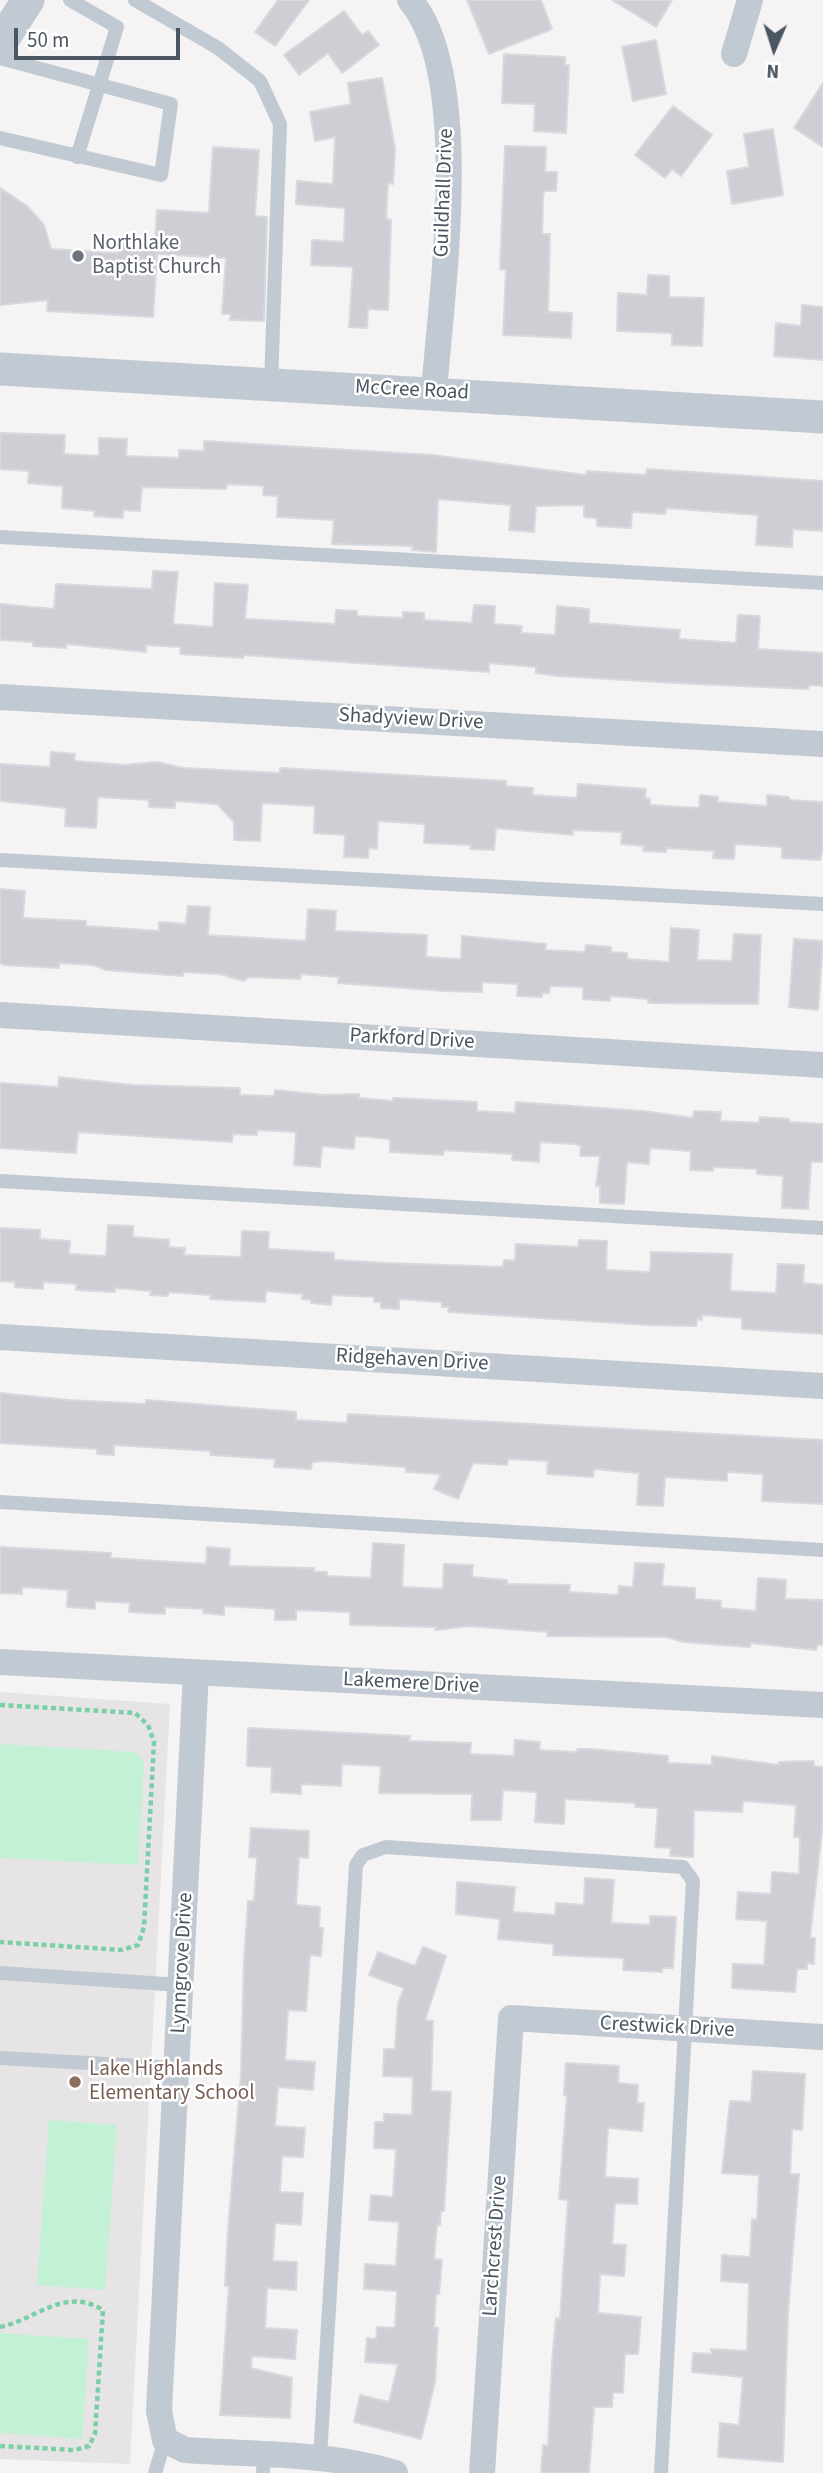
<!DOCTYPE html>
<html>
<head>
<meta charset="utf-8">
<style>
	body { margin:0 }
	#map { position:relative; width:823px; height:2473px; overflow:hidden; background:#f5f3f3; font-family:"Source Sans 3",sans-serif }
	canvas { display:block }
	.north { position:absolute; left:739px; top:14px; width:70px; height:70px; -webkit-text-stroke:5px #fff; paint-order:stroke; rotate:183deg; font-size:19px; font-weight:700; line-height:28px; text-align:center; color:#4a5661 }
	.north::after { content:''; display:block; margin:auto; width:24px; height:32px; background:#4a5661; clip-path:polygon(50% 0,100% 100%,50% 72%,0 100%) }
	.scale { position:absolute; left:14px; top:28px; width:166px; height:32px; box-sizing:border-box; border:4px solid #4a5661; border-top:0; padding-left:9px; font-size:21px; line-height:24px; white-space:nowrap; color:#4a5661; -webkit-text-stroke:5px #fff; paint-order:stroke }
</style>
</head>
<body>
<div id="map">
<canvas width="823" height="2473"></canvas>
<div class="north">N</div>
<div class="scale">50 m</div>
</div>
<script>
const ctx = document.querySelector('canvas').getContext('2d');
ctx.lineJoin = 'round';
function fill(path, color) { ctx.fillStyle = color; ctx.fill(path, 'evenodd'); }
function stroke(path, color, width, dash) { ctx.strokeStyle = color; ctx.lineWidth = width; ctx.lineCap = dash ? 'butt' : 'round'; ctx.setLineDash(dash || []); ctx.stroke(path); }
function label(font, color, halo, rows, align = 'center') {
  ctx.font = font + ' "Source Sans 3",sans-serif'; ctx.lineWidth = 5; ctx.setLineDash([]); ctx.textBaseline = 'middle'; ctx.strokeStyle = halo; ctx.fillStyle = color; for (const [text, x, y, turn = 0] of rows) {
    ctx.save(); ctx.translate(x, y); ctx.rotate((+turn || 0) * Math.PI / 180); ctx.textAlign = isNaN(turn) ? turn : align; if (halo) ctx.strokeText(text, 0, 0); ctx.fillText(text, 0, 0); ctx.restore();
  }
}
fill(new Path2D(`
	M0,1692l170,12 -40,760 -130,-5z`), '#e6e4e5');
fill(new Path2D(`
	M0,1744l135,8 9,11 -6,102 -138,-7z
	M49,2120l68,5 -12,165 -68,-5z
	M0,2333l89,6 -7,100 -82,-6z`), '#c3f1d5');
const building = new Path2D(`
	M278,0h31l-34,46 -20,-14z
	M467,0h74l11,29 -63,25z
	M612,0h60l-16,27z
	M344,11l18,24 6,-4 11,14 -37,28 -14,-20 -29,22 -15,-20z
	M656,40l10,54 -33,7 -11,-54z
	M504,54l61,3v8h4l-3,68 -32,-2 1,-27 -33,-1z
	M382,78l13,71 -2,35 -5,-1 -2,36 5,1 -3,90 -20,-1 -1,19 -18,-1 4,-60 -42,-2 1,-25 32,2 1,-34 -49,-4 1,-23 36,3 2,-47 -20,4 -5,-29 41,-8 -3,-21z
	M823,83v64l-29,-19z
	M673,106l39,29 -31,41 -9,-7 -7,9 -30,-23z
	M773,129l10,66 -51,9 -5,-33 22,-4 -5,-33z
	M505,146l41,1 -1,25h12l-1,19h-12l-1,9 -1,34h8l-2,78 24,1 -1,25 -68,-3 3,-65 -6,-1z
	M213,147l46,3 -4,66 12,1 -3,104 -34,-1 1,-6h-9l4,-56 -69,-4 -4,63 -106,-6 1,-11 -48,5v-117l27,18 17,19 7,24 67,4 1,-11 36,2 2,-34 52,3z
	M648,275l21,1v21l35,1 -2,48 -30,-1v-12l-55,-2 1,-38 29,2z
	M802,305l21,2v53l-49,-4 2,-33 25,3z
	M0,433l65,2 -1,19 35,2v-18l28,1 -1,17 53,2v-8l25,1v-10l228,14 154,20 1,-4 59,4 1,-6 176,12v50l-30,-2 -1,18 -36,-2 2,-30 -92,-7 -1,6 -33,-2 -1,16 -34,-2v-8l-13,-1v-12l-48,1 -2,26 -25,-2 2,-25 -73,-6 -2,53 -24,-2 1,-4 -81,-2 2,-24 -57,-3 1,-21 -15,-1 1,-9 -37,-2 -1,5 -84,-2 -2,24 -17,-1v8l-29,-2 1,-5 -33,-3 1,-22 -35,-3 1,-12 -29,-2z
	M153,571l25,1 -5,52 40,3 2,-44 33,2 -3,34 40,2 50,3 1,-14 21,1v5l46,2v-6l21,1v7l48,3 2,-18 21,1 -1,18 28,2 -1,7 34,2 2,-29 32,3v14l91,7 -1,9 57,4 2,-28 22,1 -2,33 65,4v33l-14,-1 -1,4 -132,-6 -118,-7 -22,-3v-6l-47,-4v9l-246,-17v3l-63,-4 1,-7 -35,-2v7l-79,-8 -1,4 -33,-2v-4l-33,-2v-36l54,5 2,-25 96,5z
	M51,752l24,2 -1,7 51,4 32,-3 26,6 97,5v-5l226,13v5l27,2 -1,7 45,3 1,-14 68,5 -1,9 5,1v6l49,3 1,-13 18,2 -1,5 50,4v-11l22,2v3l34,2v47l-3,11 -38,-2v-11l-47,-3 -1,15 -21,-1 1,-7 -48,-3v4l-23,-1 1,-5 -23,-2 1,-12 -49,-2v5l-77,-7 -2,22 -24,-1 1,-4 -47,-2 1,-19 -47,-3 -1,28 -8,-1 -1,10 -24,-1 1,-22 -31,-2 1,-27 -53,-3 -2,38 -26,-1v-18l-17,-18 -42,-3v7l-26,-1v-7l-51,-3 -2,31 -31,-2 1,-18 -66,-7v-37l50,3z
	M0,889l25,2 -2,27 63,3v5l73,5v-9l27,2 2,-18 22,1 -2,28 98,6 2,-32 28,2 -1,20 92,4 -1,22 35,2 1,-23 84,8 -1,6 40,2 1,-7 25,2v5l16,1v6l42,3 2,-34 28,2 -2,30 35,1 2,-27 27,1 -3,69 -110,-1 1,-4 -39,-3v5l-27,-2v-12l-33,-1 -1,7h-7v4l-25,-1 1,-12 -36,-2v10l-37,-1 -107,-8 1,-6 -38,-3 -1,5 -52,-2 -4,4 -24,-7 -37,-2v4l-77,-6 -12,-5 -35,-2v5l-55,-3 -4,-2z
	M794,939l29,2 -5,69 -29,-3z
	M59,1077l73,8 108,3v7l34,1 1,-6 49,5 35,-1v4l34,3v-3l84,4v9l38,2 1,-11 127,9 50,7 1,-7 27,1 -1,9 39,2 1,-6 29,2v3l34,2v38h-12l-3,47 -26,-1 1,-32 -26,-2v-5l-44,-2v4l-23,-1 1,-19 -41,-3 -1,16 -22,-2 -3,42 -24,-1v-17h-4l4,-30h-20l1,-10 -6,-2 -35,-2 -1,20 -27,-2 1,-6 -69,-4 -1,5 -53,-3v-13l-35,-3 -1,13 -32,-3 -2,21 -26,-2 2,-33 -39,-2v5l-24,-1 -1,8 -154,-10 -2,21 -76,-5v-65l58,4z
	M108,1225l25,1v11l36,3v7l16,1 -1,7 57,2 1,-26 27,1 -1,17 66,4v7l52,3 117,4 1,-7 11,1 1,-17 62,3 1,-7 28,1 -1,29 44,2 1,-20 81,2 -2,37 46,2 2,-29 26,1 -1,18 20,2v49l-81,-5v-11l-40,-3v5l-5,-1 -1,7 -48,-1 -200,-13 1,-5h-7v-5l-43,-3v10l-18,-1v-6h-7v-5l-42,-2 -1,10 -20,-2 1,-3 -10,-1 1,-5 -37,-3 -1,11 -55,-3 1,-4 -43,-3v4l-18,-1 1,-4 -36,-3v4l-39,-2 1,-6 -34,-2v7l-28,-2v-5l-15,-1v-53l40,2v9l30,2 -1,13 37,2z
	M0,1393l68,7 78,4v-4l150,12v8l51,3 1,-9 475,26v64l-61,-3 1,-27 -36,-2v9l-62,-4 -2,29 -26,-1 2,-32 -45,-4 -1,8 -46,-3 1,-13 -40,-2 -1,6 -34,-2 -15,36 -24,-10 7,-15 -35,-2v-5l-80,-6 -14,1 -1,7 -37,-2 1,-8 -65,-4 1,-4 -97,-6v10l-17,-1v-5l-97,-6z
	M373,1543l31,2 -2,42 41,2 1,-25 29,1 -1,12 35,3v4l63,1 -1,7 49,3 1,-9 14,1 2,-24 29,1 -2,22 33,2v11l26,2v7l35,3 2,-33 28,2 -1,19 38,1v45h-6l-1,5 -65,-7 -1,4 -67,-5 -16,-5 -120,-1 1,-4 -79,-6 -34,4 1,-3 -86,-2v-13l-54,-2v10h-21v-11l-51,-3v9l-21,-2 1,-4 -39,-2v7l-36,-2 1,-9 -35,-2v8l-28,-2 1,-17 -46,-3v7l-22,-1v-46l111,6 -1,5 96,6 1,-17 23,2 -1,17 85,2v4h13v4l44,2z
	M248,1728l162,8 -1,5 62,2 -1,11 44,2 1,-16 25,2 -1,8 38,2v-3h13l78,7v7l44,2v-9l67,9v-3l35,-1v5l9,1v55l-13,116h5l-1,26 -7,-1v6h-10l-2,23 -63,-4 1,-24 31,1 3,-44 -31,-2 2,-27 33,2 1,-22 27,2 1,-37h-6l2,-32 -53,-4 -1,11 -48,-2 -1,47 -23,-1 1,-8 -16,-1 3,-39 -23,-1v-4l-70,-4 -1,25 -29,-2 2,-30 -34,-2 -2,30h-30l1,-26 -93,-1 2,-27 -39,-2 -1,22 -40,-2v10l-30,-2 1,-25 -25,-1z
	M251,1828l58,3 -1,27 -9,-1 -3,48 24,2 -1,21h4l-2,28 -11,-1 -4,56 -18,-1 -3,50 30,2 -2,28 -35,-3 -3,39 30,2 -2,29 -21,-1 -2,36 23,1 -2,32 -26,-2 -2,38 24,1 -1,28 -29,-2 -2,40 32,2 -2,29 -43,-3 -1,12 41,10 -2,40 -70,-3 9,-129h-4l3,-56 13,-156 3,-113 4,-60h6l3,-43 -8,-1z
	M585,1878l29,2 -3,43 39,2v-9l26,1 -3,51h-11v4l-39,-2 1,-12 -71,-3 1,-11 -56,-5 2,-20 -44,-5 1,-32 58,5 -2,25 42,3 1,-12 28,2z
	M423,1947l23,9 -21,64 8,1 -2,70 20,1 -7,119h-3l-1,14 -3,-1 -3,35 8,1 -3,34h-3l-2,34h4l-3,54 -14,57 -67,-17 6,-27 29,7 9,-38 -33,-2 2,-24 9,1 1,-12 18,1 2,-37 -33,-2 1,-25 31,2 3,-44 -30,-2 2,-25 22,2 3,-48 -22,-1 1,-26h9v-8l28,1 1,-38 -30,-1 1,-27h11l3,-46 6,-15 -35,-13 9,-23 37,14z
	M566,2063l53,3 -1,17 20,2 -1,18h7l-2,28 -34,-3 -3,49 33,2 -1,25 -22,-1 -3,41 14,1 -2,31 -24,-2 -2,39 43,4 -3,37h-13l-2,39 -10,-1 -1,15h-18l-5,66h-48l2,-28 5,1 4,-84 4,-44 4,1 8,-119 -9,-1 8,-104h-3z
	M753,2071l52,3 -3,56 -10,-1 -2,45h9l-11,138 -5,150 -65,-5 2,-34 19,2 4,-48 -51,-5 1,-19 19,1 -1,-5 36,2 2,-68 -28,-2 1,-26 28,2 2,-38 5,1 2,-45 -37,-2 8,-72 21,1z`);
fill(building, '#cdcfd5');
stroke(building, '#d7d9de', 2);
stroke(new Path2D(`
	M0,1705l135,8 13,12 6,17 -10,185 -6,18 -16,5 -122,-8
	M0,2327c36,-7 64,-41 103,-17l-8,124 -6,12 -14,4 -75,-4`), '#7ad0a6', 4.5, [5, 3.5]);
stroke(new Path2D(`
	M70,0l47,27 -40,130
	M135,0l83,48 42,33 20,43 -9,260
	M0,58l171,46 -10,71 -161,-37
	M0,537l823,46
	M0,860l823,44
	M0,1181l823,47
	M0,1502l823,48
	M0,1973l181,12
	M0,2058l178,10
	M320,2457l36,-592 7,-10 23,-8 297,20 10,14 -32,592
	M155,2473l10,-33
	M263,2473l1,-18`), '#c1cad2', 14);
stroke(new Path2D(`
	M410,0c64,75 31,296 24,392
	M734,54l16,-54
	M0,697l823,47
	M0,1015l823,50
	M0,1337l823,49
	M0,1662l823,43
	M196,1672l-37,739 6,29 20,10c70,5 143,2 210,23
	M482,2473l29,-455 312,19`), '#c1cad2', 26);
stroke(new Path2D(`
	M0,44l28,-44
	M0,369l823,48`), '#c1cad2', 33);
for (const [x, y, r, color] of [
	[78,256,7,"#6b7280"],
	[75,2082,7,"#8d6e63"]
]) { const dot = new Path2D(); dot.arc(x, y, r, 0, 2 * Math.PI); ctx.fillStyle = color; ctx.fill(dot); stroke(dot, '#fff', 2.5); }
label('21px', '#4a5661', '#fff', [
	["Guildhall Drive",445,193,-88],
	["McCree Road",412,391,3],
	["Shadyview Drive",411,720,3],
	["Parkford Drive",412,1040,3],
	["Ridgehaven Drive",412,1361,3],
	["Lakemere Drive",411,1684,3],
	["Lynngrove Drive",183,1963,-87],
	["Crestwick Drive",667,2028,3],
	["Larchcrest Drive",496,2246,-86]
]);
label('21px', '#5b616d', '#fff', [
	["Northlake",92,244],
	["Baptist Church",92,268]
], 'left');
label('21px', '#785e54', '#fff', [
	["Lake Highlands",89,2070],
	["Elementary School",89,2094]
], 'left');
</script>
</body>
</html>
